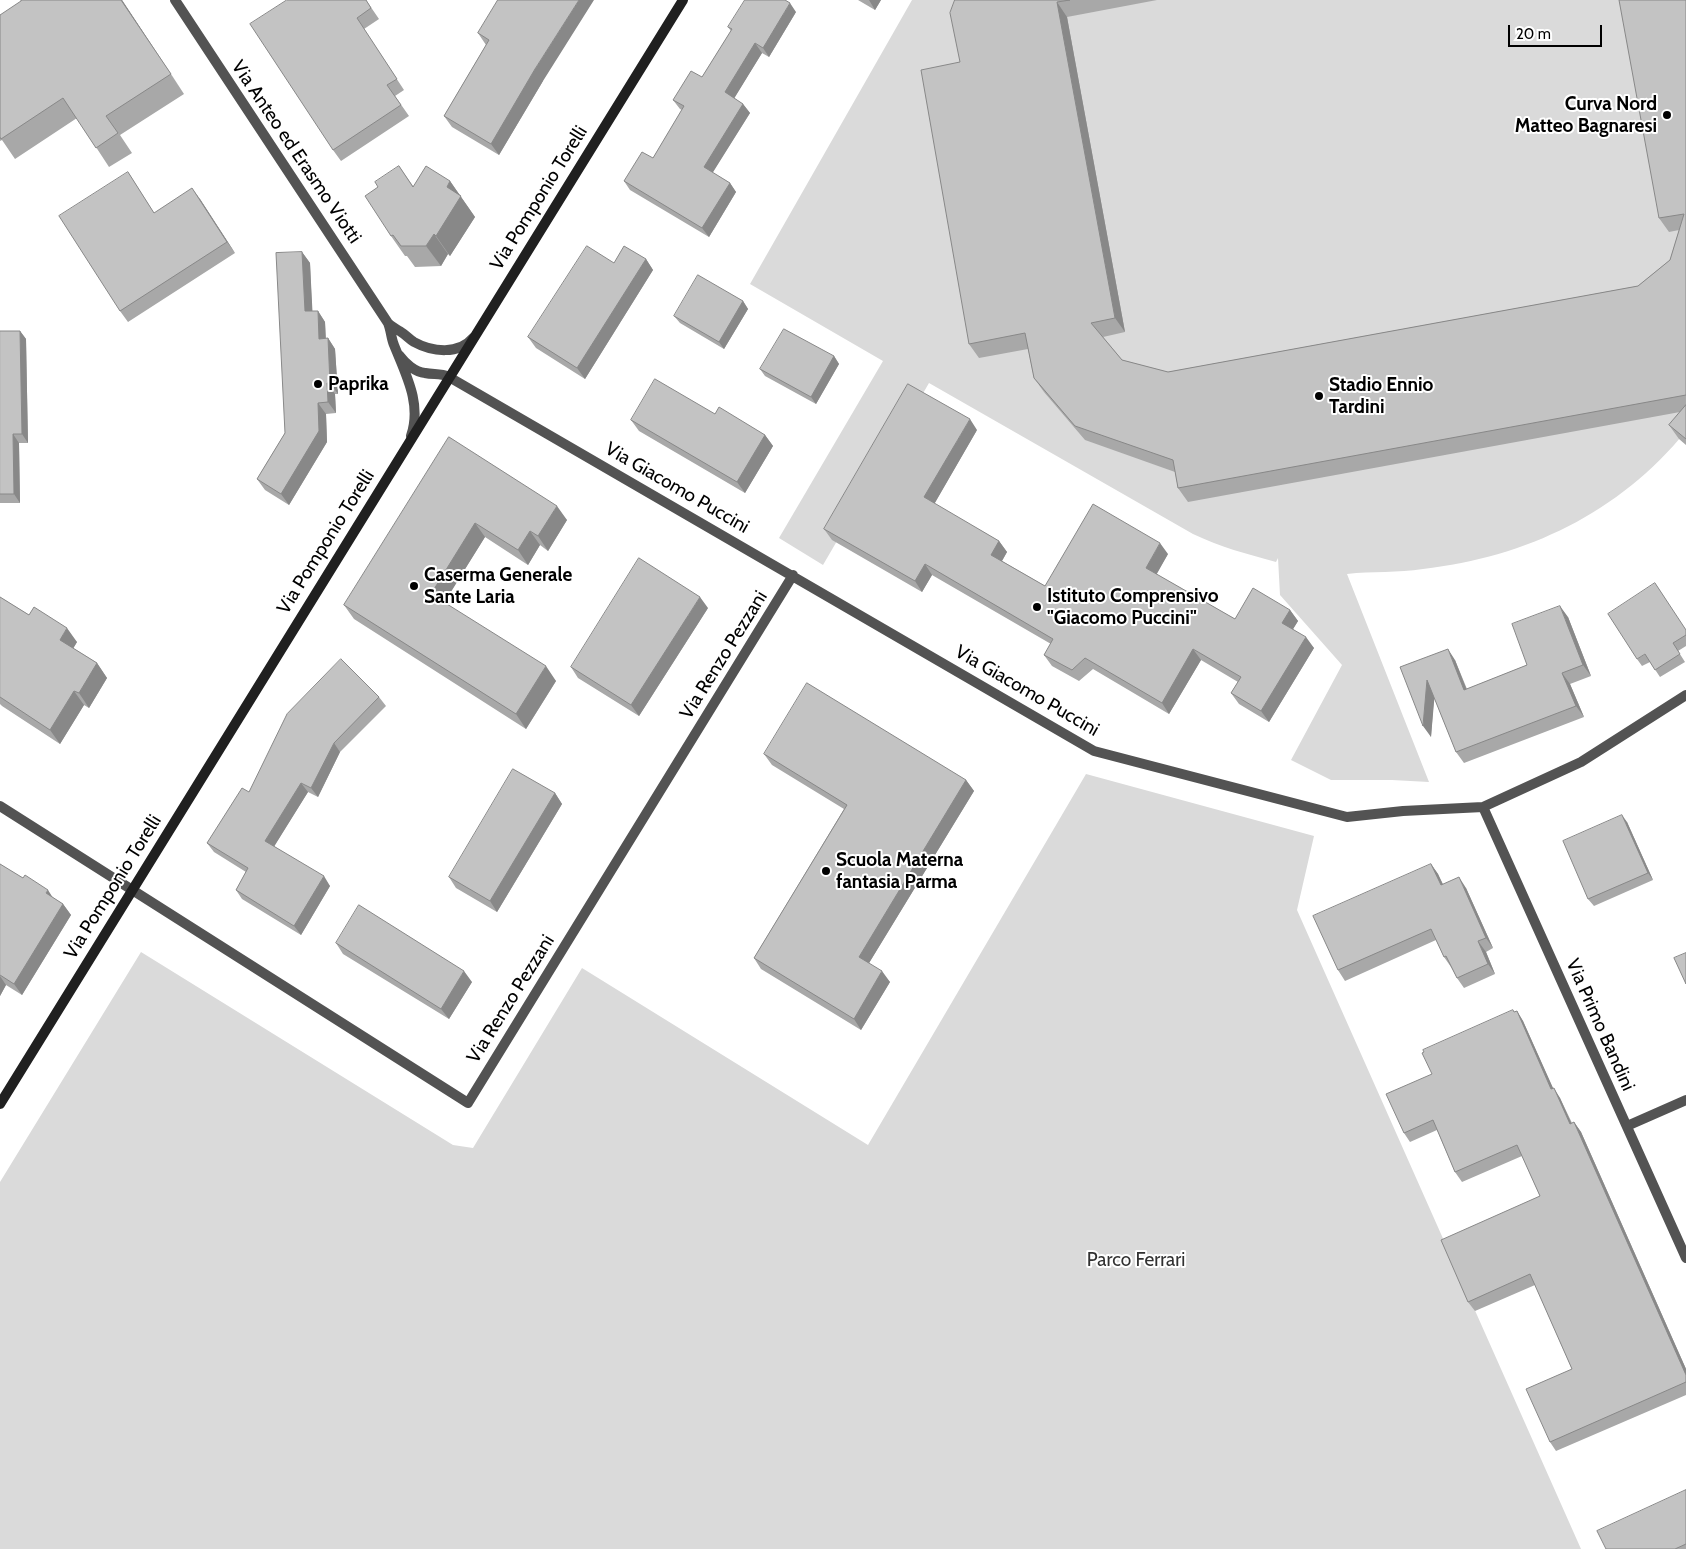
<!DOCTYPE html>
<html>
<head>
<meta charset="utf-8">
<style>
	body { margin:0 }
	#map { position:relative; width:1686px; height:1549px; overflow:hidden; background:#fff; font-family:Cabin,sans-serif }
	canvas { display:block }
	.scale { position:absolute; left:1508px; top:25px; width:94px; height:22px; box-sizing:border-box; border:2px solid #000; border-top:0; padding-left:6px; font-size:15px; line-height:18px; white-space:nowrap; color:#000; -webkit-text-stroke:4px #fff; paint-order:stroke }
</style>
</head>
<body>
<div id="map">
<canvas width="1686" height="1549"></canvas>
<div class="scale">20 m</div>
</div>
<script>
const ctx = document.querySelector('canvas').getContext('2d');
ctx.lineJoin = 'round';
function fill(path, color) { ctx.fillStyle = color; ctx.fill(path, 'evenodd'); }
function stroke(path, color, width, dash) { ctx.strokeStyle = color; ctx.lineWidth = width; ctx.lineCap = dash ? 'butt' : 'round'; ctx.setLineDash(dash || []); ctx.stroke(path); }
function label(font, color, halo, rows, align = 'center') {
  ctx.font = font + ' Cabin,sans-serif'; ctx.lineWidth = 4; ctx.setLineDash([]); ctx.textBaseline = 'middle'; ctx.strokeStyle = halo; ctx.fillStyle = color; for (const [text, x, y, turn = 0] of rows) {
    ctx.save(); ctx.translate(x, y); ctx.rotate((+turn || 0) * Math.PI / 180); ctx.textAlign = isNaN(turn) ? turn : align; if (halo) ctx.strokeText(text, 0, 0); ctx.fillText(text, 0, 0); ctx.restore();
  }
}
fill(new Path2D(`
	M912,0h774v431c-67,82 -159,126 -263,138 -25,4 -51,2 -76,5l82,208 -37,-2h-61l-40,-20 51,-95 -62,-70 -2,-37 -2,4c-29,-8 -56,-15 -83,-28l-264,-151 -106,182 -44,-27 104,-177 -133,-77z
	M1086,774l228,62 -17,74 284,639h-1581v-367l141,-230 312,193 20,3 109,-180 286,177z`), '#dadada');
stroke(new Path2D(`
	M175,0l213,323c4,4 8,6 13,9 5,3 8,7 13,10 18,10 45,13 59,-4
	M388,323c3,7 3,15 6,22 12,30 28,59 17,91
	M399,355c6,8 16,17 26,18 9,2 15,0 24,4l645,374 253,66 56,-6 80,-4 98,-45 105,-67
	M0,806l468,297 325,-528
	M1483,807l203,451
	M1627,1126l59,-26`), '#535353', 10);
stroke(new Path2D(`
	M0,1104l683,-1104`), '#202020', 10);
fill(new Path2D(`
	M122,0l62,94 -64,41 12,18 -23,14 -32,-49 -62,41 -13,-19 -2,1v-126z
	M287,0h79l13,19 -15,10 40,61 -9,6 14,20 -68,45 -8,-11z
	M498,0l45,81 -44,74 -47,-28 -8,-11 42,-71 -8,-12z
	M858,0h23l-6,10z
	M955,0h202l-90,17 58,315 -22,5 19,23 46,12 470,-86 32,-26 9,-30 -10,2 -10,-14 27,-218v445l-7,-6 -10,-14 11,-13 -492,90 -10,-14 -3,-16 -90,-32 -41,-48 -10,-14 -6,-29 -49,9 -10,-14 -9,-282z
	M796,12l-27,45 -7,-4 -28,45 9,6 7,9 -38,60 18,10 6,9 -27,45 -79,-47 -6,-9 29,-23 29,-48 -2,-1 -7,-9 29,-23 29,-46 -3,-4z
	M399,166l14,20 37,-5 25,36 -25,39 -2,-2 -7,12 -26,1 -8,-11h-2l-14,-20 -13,-49z
	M128,172l26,41 46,-14 35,54 -107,69 -8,-11z
	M302,252l8,11 2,48h6l7,11 1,16h2l7,11 3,45h-3l1,19 -10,1 1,28 -38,63 -24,-15 -8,-11 28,-46z
	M646,259l7,11 -68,109 -49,-31 -8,-11 86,-74z
	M743,301l5,8 -24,40 -44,-26 -6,-7z
	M0,331h20l6,8 2,104h-9l1,60h-20z
	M834,356l5,8 -23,40 -51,-28 -5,-7z
	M715,414l50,21 8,11 -28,47 -106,-62 -8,-11z
	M977,430l-43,74 65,37 8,11 -5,9 43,25 123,-32 -12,20 79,45 55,-9 8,11 -5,8 21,19 -45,74 -30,-18 -8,-11 7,-11 -37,-22 -32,54 -76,-45 -14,12 -27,-15 -8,-11 7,-11 -119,-69 -10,17 -90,-52 -8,-11z
	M449,437l118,83 -19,31 -8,-6 -12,20 -43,-28 -41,65 112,79 -30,48 -172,-110 -10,-14z
	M0,597l29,18 48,27 -4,6 24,15 10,15 -18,30 -5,-3 -24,39 -58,-38 -2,-2z
	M708,608l-69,108 -61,-38 -7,-11z
	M1568,617l23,59 -21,8 14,33 -120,46 -8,-11 -22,-55 -3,40 -31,-70 55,-7 12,29 60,-24z
	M1686,630v16l-8,5 7,11 -25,15 -10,-15 -8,4 -5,-7z
	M379,697l7,9 -46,46 -22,45 -10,-5 -34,54 56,40 -29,49 -59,-36 -6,-9 10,-18 -32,-20 -7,-9 42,-51z
	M764,754l202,26 8,11 -105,172 21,19 -29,48 -100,-61 -7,-11 90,-149 -72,-44z
	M555,793l7,11 -65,108 -41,-24 -7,-11z
	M1627,822l26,58 -59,26 -6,-7z
	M0,864l63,40 8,11 -49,80 -16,-10 -6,11z
	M1431,864l7,10 5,10 23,4 27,60 -7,4 9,22 -31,14 -7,-10 -6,-11 -7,-10 -8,-17 -91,41 -7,-11z
	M336,943l136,39 -23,37 -106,-65z
	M1517,1011l6,10 30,68 7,9 12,25 2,-1 7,10 105,237v26l-130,56 -6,-9 22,-73 -37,-84 -60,26 -7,-9 72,-106 -18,-40 -60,26 -7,-10 -18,-42 -27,12 -6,-9 28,-59z
	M1686,1490v59h-80z`), '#a8a8a8');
fill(new Path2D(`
	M121,0h1l62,94 -13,-20z
	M579,0h15l-51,81 -44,74 -8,-11 44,-75z
	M869,0h12l-6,10z
	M1057,2l10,15 58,315 -10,-14z
	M790,3l6,9 -27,45 -6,-9z
	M755,43l7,10 -30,49 -7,-10z
	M743,104l7,9 -40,64 -6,-10z
	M450,181l25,36 -25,39 -14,-20 11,-49z
	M730,183l6,9 -27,45 -7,-9z
	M192,188l8,11 35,54 -8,-11z
	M434,234l14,20 -7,12 -15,-20z
	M302,252l8,11 3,59 -8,-11z
	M646,259l7,11 -68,109 -8,-11z
	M743,301l5,8 -24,40 -5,-7z
	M318,311l7,11 1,28 -7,-11z
	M20,331l6,8 2,104 -6,-9z
	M328,338l7,11 3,45 -8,-11z
	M834,356l5,8 -23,40 -5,-7z
	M327,383l8,11 1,19 -8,-11z
	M318,403l8,11 1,28 -38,63 -8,-11z
	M970,419l7,11 -45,78 -8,-11z
	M13,434l6,9 1,60 -6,-9z
	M765,435l8,11 -28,47 -8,-11z
	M557,506l10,14 -19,31 -10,-15z
	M475,523l10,14 -44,71 -10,-14z
	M530,531l10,14 -12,20 -10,-15z
	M999,541l8,11 -8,14 -8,-11z
	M1160,543l8,11 -14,25 -8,-11z
	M925,564l7,11 -10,17 -7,-11z
	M700,597l8,11 -69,108 -8,-11z
	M1560,606l8,11 23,59 -8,-11z
	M1290,610l8,11 -8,13 -8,-11z
	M67,628l10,14 -7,12 -10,-14z
	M1306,637l8,11 -45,74 -8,-11z
	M1193,649l8,11 -32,54 -7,-11z
	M1448,649l7,11 16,41 -7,-11z
	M97,663l10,15 -18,30 -10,-15z
	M546,666l10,15 -30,48 -10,-15z
	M1562,673l8,11 14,33 -8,-11z
	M1427,680l8,11 -4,46 -8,-11z
	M74,691l10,14 -24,39 -10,-14z
	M334,743l6,9 -22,45 -7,-9z
	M966,780l8,11 -108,177 -7,-11z
	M301,783l7,9 -36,58 -7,-9z
	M555,793l7,11 -65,108 -7,-11z
	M1622,815l5,7 26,58 -5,-7z
	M1431,864l7,10 10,22 -7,-11z
	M324,876l6,10 -29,49 -7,-9z
	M1459,877l7,11 27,60 -7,-10z
	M48,890l7,11 -9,-8z
	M63,904l8,11 -49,80 -8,-11z
	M1478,941l8,11 9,22 -7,-10z
	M464,971l8,11 -23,37 -8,-10z
	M882,971l8,11 -29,48 -7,-11z
	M0,976l6,9 -6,11z
	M1517,1011l6,10 35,78 -7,-10z
	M1554,1088l6,10 16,36 -6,-10z
	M1574,1122l7,10 105,237v6z`), '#888');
const building = new Path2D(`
	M21,0h100l50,74 -65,42 12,17 -22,15 -33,-50 -62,41 -1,-2v-122l21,-14z
	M287,0h79l5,8 -14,10 40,61 -10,6 14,20 -68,45 -83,-126z
	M498,0h81l-44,69 -44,75 -47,-28 45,-76 -11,-7z
	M745,0h40l5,3 -27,45 -8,-5 -30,49 18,12 -39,63 26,16 -28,45 -78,-47 18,-29 11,6 31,-52 -11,-6 18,-29 11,6 30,-48 -4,-2z
	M955,0h115l-13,2 58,316 -24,5 31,37 46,12 470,-86 32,-26 14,-46 -25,4 -40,-218h67v395l-508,93 -5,-28 -98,-34 -41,-48 -9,-45 -56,11 -48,-274 39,-8 -10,-49z
	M399,166l14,21 13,-21 24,15 -3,6 14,9 -25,40 -2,-2 -8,12h-25l-8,-11 -2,1 -26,-40 13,-9 -3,-5z
	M128,172l26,41 38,-25 35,54 -107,69 -61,-95z
	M587,246l27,17 10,-17 22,13 -69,109 -49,-31z
	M302,252l3,59h13l1,28 9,-1 2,45h-3l1,19 -10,1 1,28 -38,63 -24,-15 28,-46 -9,-180z
	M698,275l45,26 -24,41 -45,-26z
	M784,329l50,27 -23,41 -51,-28z
	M0,331h20l2,103h-9l1,60h-14z
	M655,379l60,35 4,-7 46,28 -28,47 -106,-62z
	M908,384l62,35 -46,78 75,44 -8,14 54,31 48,-82 67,39 -14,25 89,51 18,-31 37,22 -8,13 24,14 -45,74 -30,-18 10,-16 -48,-28 -31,54 -77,-45 -13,12 -28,-15 9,-16 -128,-75 -10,17 -91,-52z
	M1686,405v34l-17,-14z
	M449,437l108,69 -19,30 -8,-5 -12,19 -43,-27 -44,71 115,72 -30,48 -172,-109z
	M639,558l61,39 -69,108 -60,-38z
	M1655,583l31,47v5l-13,8 7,11 -25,16 -10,-16 -8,5 -29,-45z
	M0,597l29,18 5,-8 33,21 -7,12 37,23 -18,30 -5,-2 -24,39 -50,-33z
	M1560,606l23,59 -21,8 14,33 -120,46 -29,-72 -4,46 -23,-59 48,-18 16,41 63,-25 -15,-41z
	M341,659l38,38 -45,46 -23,45 -10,-5 -36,58 59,35 -30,50 -58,-36 12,-22 -41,-25 35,-55 7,4 38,-78z
	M807,683l159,97 -107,177 23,14 -28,48 -100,-61 93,-153 -83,-51z
	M513,769l42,24 -65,108 -41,-24z
	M1622,815l26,58 -60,26 -25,-58z
	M0,864l23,14 2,-3 23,15 -2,3 17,11 -49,80 -14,-9z
	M1431,864l10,21 18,-8 27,61 -8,3 10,23 -31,14 -11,-22 -2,1 -13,-28 -93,41 -25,-54z
	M359,905l105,66 -23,38 -105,-66z
	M1686,953v31l-12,-26z
	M1513,1010l1,2 3,-1 34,78 3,-1 16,36 4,-2 112,253v7l-136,60 -24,-53 46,-20 -42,-95 -62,28 -27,-62 99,-44 -23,-51 -62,27 -22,-52 -29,13 -18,-39 46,-20 -10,-21 2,-1 -1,-2z
	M1686,1490v54l-11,5h-69l-9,-18z`);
fill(building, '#c3c3c3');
stroke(building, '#888', 1);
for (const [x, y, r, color] of [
	[1667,115,5,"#000"],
	[318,384,5,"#000"],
	[1319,396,5,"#000"],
	[414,586,5,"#000"],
	[1037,607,5,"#000"],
	[826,871,5,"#000"]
]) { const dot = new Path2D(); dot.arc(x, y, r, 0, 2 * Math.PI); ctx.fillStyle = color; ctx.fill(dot); stroke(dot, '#fff', 2); }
label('bold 19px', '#000', '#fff', [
	["Curva Nord",1657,104,"right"],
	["Matteo Bagnaresi",1657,126,"right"],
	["Paprika",328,384],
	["Stadio Ennio",1329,385],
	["Tardini",1329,407],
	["Caserma Generale",424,575],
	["Sante Laria",424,597],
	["Istituto Comprensivo",1047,596],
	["\"Giacomo Puccini\"",1047,618],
	["Scuola Materna",836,860],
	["fantasia Parma",836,882]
], 'left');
label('19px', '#000', '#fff', [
	["Via Anteo ed Erasmo Viotti",296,152,56],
	["Via Pomponio Torelli",539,198,-58],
	["Via Giacomo Puccini",677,488,30],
	["Via Pomponio Torelli",326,542,-58],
	["Via Renzo Pezzani",724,655,-58],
	["Via Giacomo Puccini",1027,691,30],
	["Via Pomponio Torelli",113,887,-58],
	["Via Renzo Pezzani",511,999,-58],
	["Via Primo Bandini",1600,1025,66]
]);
label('19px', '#313131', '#fff', [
	["Parco Ferrari",1136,1260]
]);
</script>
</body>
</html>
